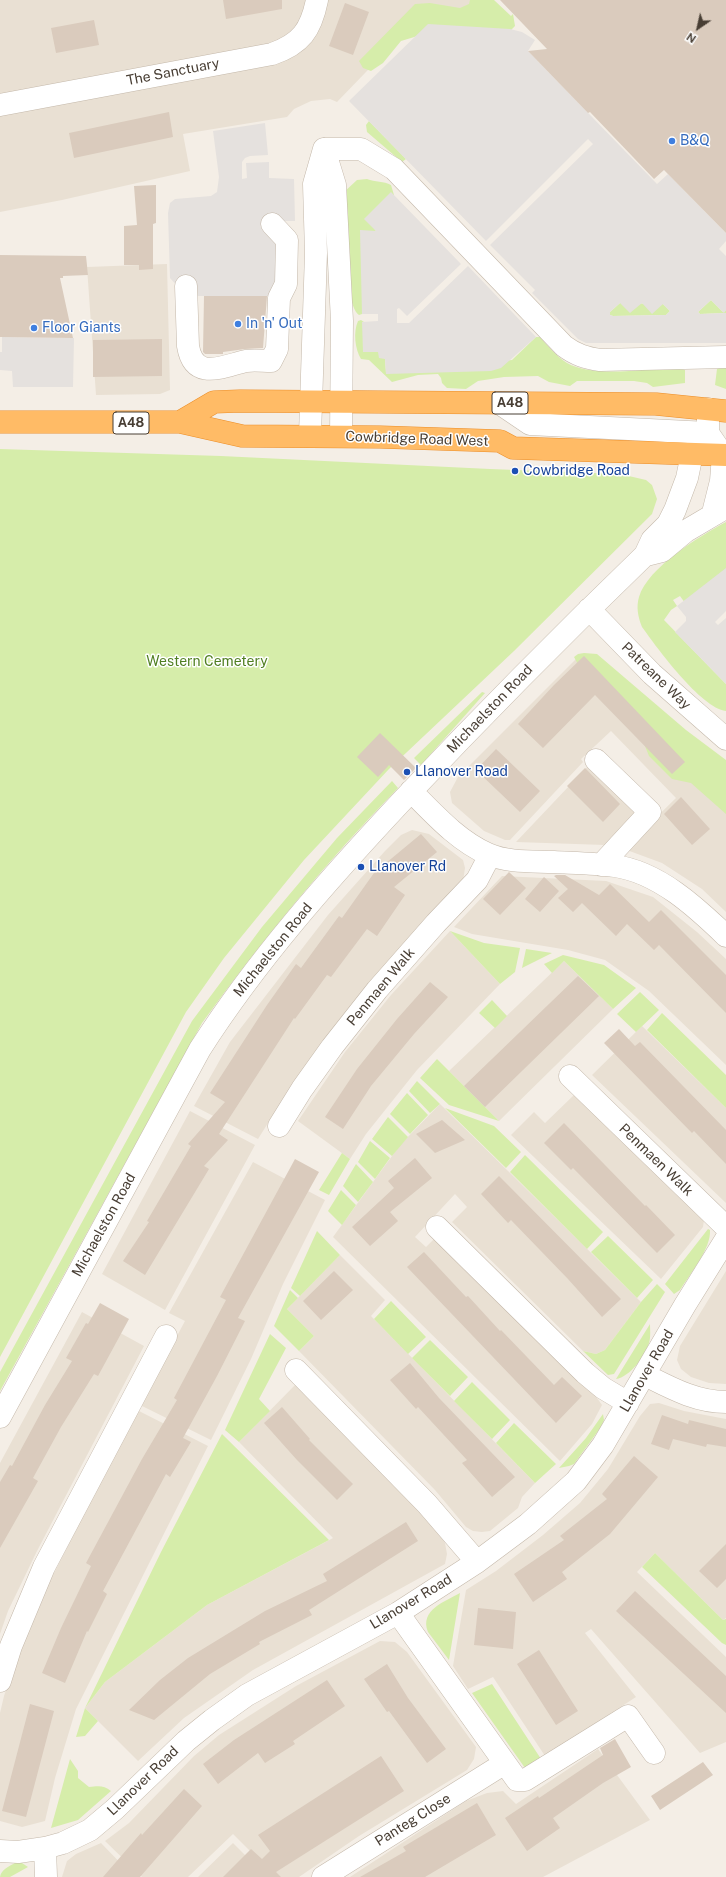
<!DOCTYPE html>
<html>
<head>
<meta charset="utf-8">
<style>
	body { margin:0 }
	#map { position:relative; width:726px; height:1877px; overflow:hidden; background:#f4eee6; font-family:"Public Sans",sans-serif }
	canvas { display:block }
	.north { position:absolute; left:678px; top:8px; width:40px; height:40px; -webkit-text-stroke:3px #fff; paint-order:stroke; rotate:214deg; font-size:11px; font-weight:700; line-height:16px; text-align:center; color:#483e34 }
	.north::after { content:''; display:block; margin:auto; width:14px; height:18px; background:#483e34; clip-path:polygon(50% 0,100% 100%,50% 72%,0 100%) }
</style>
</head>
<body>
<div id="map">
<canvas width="726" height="1877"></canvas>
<div class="north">N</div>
</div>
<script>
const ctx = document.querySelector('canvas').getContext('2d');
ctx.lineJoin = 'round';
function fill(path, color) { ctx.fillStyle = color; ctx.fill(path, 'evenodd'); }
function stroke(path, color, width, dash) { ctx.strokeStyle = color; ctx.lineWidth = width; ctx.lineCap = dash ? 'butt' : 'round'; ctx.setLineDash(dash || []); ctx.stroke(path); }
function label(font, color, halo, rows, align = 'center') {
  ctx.font = font + ' "Public Sans",sans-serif'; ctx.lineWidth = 3; ctx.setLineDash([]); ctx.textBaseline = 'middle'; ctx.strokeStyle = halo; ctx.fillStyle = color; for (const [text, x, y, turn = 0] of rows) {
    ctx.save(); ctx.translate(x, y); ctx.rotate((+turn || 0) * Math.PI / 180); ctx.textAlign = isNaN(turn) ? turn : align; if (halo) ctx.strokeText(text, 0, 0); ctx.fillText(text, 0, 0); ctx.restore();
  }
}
fill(new Path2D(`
	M0,0h479l-4,15 -52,-2 -86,89 -7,-3 -19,2 -17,8 -7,8 -104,17 7,37 -128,29 -62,12z
	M167,264l3,126 -10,4 -64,1 -9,-128z
	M577,658l149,140v114l-24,-23 -40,-26 -38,-14 52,-51 -65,-67 -30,28 2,3 -73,78h-5l-21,-9 -32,-28 -2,-11 8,-15z
	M588,766l49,48 -32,31 -89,-3z
	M412,830l17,4 34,26 2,8 -2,13 -175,210 -30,48 -64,-33 36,-64 98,-127 57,-64 16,-16z
	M502,876l104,5 47,16 44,35 29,27v106l-77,-74 -44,-31 -37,-10 -96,-16 -18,-7z
	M450,931l50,53 -83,86 -51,64 -16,25 -52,-38 47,-69 46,-57z
	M564,961l49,48 -114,112 -50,-50z
	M642,1026l84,82v95l-134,-128z
	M574,1095l130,125 -1,7 -42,52 -150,-144 23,-23 11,11z
	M440,1104l201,198 -36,48 -9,4 -13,-3 -131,-129 15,-15 -12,-13 -40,43 11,10 9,-9 157,153 10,14 -10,19 -32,37 -227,-224 67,-92z
	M190,1111l65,34 -90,165 -63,-36z
	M253,1162l72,38 -42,84 -32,75 -40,81 -71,-35 45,-84 -16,-8z
	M340,1255l45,45 -14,16 164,167 -13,14 -4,11 -28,23 -8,1 -9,-1 -7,-4 -31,-37 -136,-139 15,-15 -27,-27z
	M726,1271v113l-17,-1 -18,-6 -10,-8 -4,-9 3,-14z
	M82,1312l62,34 -107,205 -29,60 -8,23v-171z
	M297,1383l135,140 13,20 2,11 -2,10 -192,106 -69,48 -46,43 -53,-53 20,-26 102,-77 126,-67 -94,-96z
	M659,1403l25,8 42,8v199l-3,2 -68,-67 -18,19 89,85v85l-26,11 -109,-124 -6,4 51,64 -91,59 -52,-79 -25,12 -15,-23 13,-76 30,-19 47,-36 37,-32 28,-34 32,-53 10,-12z
	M137,1410l71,36 -132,263 -21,69 -10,43 -23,6 -22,-6v-108l4,-17 20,-58 22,-49z
	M380,1641l15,1 12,10 69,95 -2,12 -7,11 -108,66 -60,41h-23l-43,-43 -45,43h-46l-37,-36 24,-18 65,-67 25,-21 77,-49z
	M598,1749l52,71 -107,57h-193l116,-76 21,-8 16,-2 13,13z
	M101,1843l33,34h-72l5,-16 9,-7z
	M233,1843l34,34h-69z`), '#e9e0d3');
fill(new Path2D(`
	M470,0h24l17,16 2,-2 2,12 -5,5 -89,4 -20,6 -18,22 -12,8 -8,-3 -4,-7 56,-57 15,-1 30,5 9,-4z
	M369,121l37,38 -4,3 -35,-30 -1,-7z
	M367,179c8,3 17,2 24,6l3,10 -23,28 5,8 -14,76v7l-3,1c-5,-3 -7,-14 -10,-19l-6,-103 14,-13z
	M711,300l12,12 3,-2v3l-26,1 -2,-2z
	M620,303l43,1 7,7 -4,4 -53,1 -3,-1v-3z
	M361,320l3,2h-2l17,30 6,7 1,14 126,-13 24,-23h4c8,9 16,19 27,26 22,13 69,8 93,5 8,-2 17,1 25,2v13l-32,4 -6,-4 -13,-2h-57l-7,5 -21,-4 -11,-6 -34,1 -26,4 -12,8 -19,-1 -5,-5 -1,-5 -3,-4 -20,1 -26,7 -23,-22 -8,-1c-6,-10 -8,-27 -3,-38z
	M726,365v24l-11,-4 2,-16z
	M0,449l221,7 269,13 130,5 26,6 6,5 5,14 -5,15 -138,137 -125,118 -85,91 -80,98 -38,54 -186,345z
	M726,522v50l-41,31 -5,-7 -7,4 4,6 -6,4 -7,10 62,64v27c-25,-3 -69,-63 -84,-84 -4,-10 -6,-20 -3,-30 9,-30 61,-61 87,-75z
	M584,653l13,1 89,76 40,30v54l-35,-31 -19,-4 -23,-23 -12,-30 -57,-58 -6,-11 4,-3z
	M482,692l3,1 -64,72 -7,-7z
	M392,781l6,7c-71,73 -136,152 -196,235l-202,368v-19l192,-351 70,-94 75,-89z
	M450,931l34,12 36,5 -5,24 -15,12z
	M526,949l26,4 -30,15z
	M563,955l41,10 32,23 -23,21 -49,-48 -12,12 -8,-9z
	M640,992l19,18 -23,22 -19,-18z
	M492,1000l15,16 -12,12 -16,-15z
	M662,1013l64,62v33l-79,-78z
	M437,1059l62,62 -50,-16 -29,-27z
	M417,1081l23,23 -10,9 -21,-22z
	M407,1093l21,22 -18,19 -20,-20z
	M445,1108l49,18 27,26 -15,16z
	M388,1117l20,20 -16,19 -20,-17z
	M370,1141l20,17 -15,21 -17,-17z
	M342,1153l8,6 -21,36 -10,-5z
	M525,1155l78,77 -16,17 -77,-77z
	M356,1164l17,18 -15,20 -15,-16z
	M341,1190l15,15 -14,20 -14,-14z
	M708,1229l2,1c1,19 -20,44 -30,60l-6,4 -9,-10z
	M317,1231l23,24 -40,41 -9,-8z
	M608,1236l45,44 -16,18 -46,-46z
	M657,1284l8,8 -51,82 -6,1 -25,-24 13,3 9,-4 36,-48z
	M290,1290l8,8 -11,11 27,27 -15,15 -25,-25z
	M391,1301l35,36 -18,17 -34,-35z
	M650,1324c0,5 1,13 -1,19 -4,13 -19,34 -33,36z
	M270,1334l16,14 -27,51 11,12 -31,31 -14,-12z
	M430,1340l38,37 -18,19 -38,-38z
	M472,1382l38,38 -18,19 -38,-38z
	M603,1414l1,6 -3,7 -27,37 -5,2 -10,2 27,-30z
	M514,1423l42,41 -21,19 -39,-40z
	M222,1434l107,106 -122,65 -102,77 -20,26 13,13 -13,15 -9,1 9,-29 76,-156z
	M655,1553l68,67 3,-1v26l-4,-2 -80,-76z
	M460,1593l-11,67 -21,-28c-9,-22 18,-31 32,-39z
	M492,1684l49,75 -16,9 -53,-75z
	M70,1759l8,12v7l11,9c9,-1 15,-2 22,4l-33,29 -27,8z
	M15,1863h7l6,4 -18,10h-10c1,-7 9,-11 15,-14z`), '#d6edaa');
fill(new Path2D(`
	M428,24l82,5 12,3 13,8 -7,11 129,133 11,-10 58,59v8l-7,8 7,7v54l-2,3 -13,-13 -13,12 2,2 26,-1v30h-140l-8,-4 -46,-46 3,-3 -45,-45 103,-101 -5,-5 -102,102 -137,-140zM620,303l10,10 12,-10 10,11 11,-10 7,7 -4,4 -53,1 -3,-1v-3z
	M265,123l3,32 -18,1 -5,2 -3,4v17l5,-1 -1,-15 23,-1v16l25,1 1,42h-15l1,44 -8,25 -5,6h-91l1,-9 -8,-9 -2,-65 2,-10 5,-4 36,-3 6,-4 2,-15 -6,-46z
	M391,192l70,72 -54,52 -8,-8 -2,1v14h12l59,-57 68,71 -35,31 -10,3 -105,3 -1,-15 -6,-1 -1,-6h-15l-1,-30 16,-1v-7h-16l-2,-84 16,1 -12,-12z
	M2,337l72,1 -1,49h-60l-1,-16 -12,-1v-18h2z
	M726,568v43l-11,11 3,3 8,-7v66l-51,-52 11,-11v-4l-9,-11z`), '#e5e1de');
fill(new Path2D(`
	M223,0h59v9l-56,10z
	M500,0h226v233l-62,-63 -10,9 -64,-67 -2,1 -60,-62 19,-2z
	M345,3l24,9 -16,43 -24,-9z
	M94,20l5,25 -43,8 -5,-25z
	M169,112l4,25 -99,21 -5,-25z
	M156,185v38l-3,1v45l-14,1v-5h-15v-39l13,-1 -3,-39z
	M0,255l86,1 2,19 -25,1v2h-3l13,60 -73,-1z
	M204,296h63l-4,52 -18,1 -22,3v2h-18l-2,-2z
	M162,339v37l-69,1v-37z
	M584,656l101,106 -13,12 -77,-79 -52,53 -25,-24 36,-39z
	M380,733l36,35 -12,12 -15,-15 -11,12 -21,-20z
	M496,749l44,42 -20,21 -44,-42z
	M585,768l35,36 -17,18 -36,-36z
	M681,797l29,32 -18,16 -28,-31z
	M421,834l16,18 -43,35 11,8 -28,41 -10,-7 -36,48 -4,-2 -32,44 -1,-1 -75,116 9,6 -24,26 5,3 -64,106 -22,-14 26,-39 -2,-1 44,-75 -3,-2 37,-42 -15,-9 57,-88 29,-41 5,4 38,-52 3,2 32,-45z
	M509,872l17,16 -26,27 -17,-16z
	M556,875h9l34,20 11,-11 39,38 12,-12 65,65v38l-67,-68 -5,5 -27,-26 -11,12 -34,-33 -9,9 -15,-14 10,-9 -14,-13z
	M544,877l15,14 -19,21 -15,-13z
	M578,976l21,20 -114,111 -21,-21z
	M430,982l18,15 -34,37 -43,52 -28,43 -18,-12 32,-48 40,-50z
	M619,1029l16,17 5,-4 86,88v34l-32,-33 -2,2 -88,-90z
	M442,1120l23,20 -30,13 -19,-19z
	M564,1123l81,83 1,-1 29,30 -18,18 -84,-85 -2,2 -27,-27z
	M415,1158l17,20 -42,34 8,9 -28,25 -18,-19 42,-39 -6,-7z
	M295,1159l24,13 -81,146 7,3 -28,55 -34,62 8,4 -21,35 -4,-3 -63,117 4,3 -19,38 -1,-1 -22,52 -23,-10 19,-45 30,-62 -5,-3 56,-104 35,-59 -3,-2 52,-98 -6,-3z
	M499,1176l122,123 -19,18 -34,-38 -57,-59 -3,3 -27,-29z
	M424,1252l42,45 2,-1 32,35 1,-1 53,55 8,-8 20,19 -26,27 -149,-156z
	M334,1271l19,19 -32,30 -18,-19z
	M100,1303l29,16 -31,57 -4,-2 -33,53 -28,51 5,3 -38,67v-66l10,-17 2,1 33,-61 27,-44 -6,-3 20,-35 2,1z
	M410,1363l29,35 76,79 -23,20 -30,-34 5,-3 -49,-53 -2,2 -26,-29z
	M282,1407l28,32 -1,1 44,44 -16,16 -40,-40 -33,-37z
	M662,1415l26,9 1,-4 37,9v18l-19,-3 -1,3 -33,-8 -4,11 -18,-6z
	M634,1456l24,21 -48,57 -48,38 5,7 -34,23 -19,-28 50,-34 -4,-4 47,-37 -5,-5z
	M406,1522l12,19 -109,69 3,5 -53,27 1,2 -50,30 -56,46 -25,-10 31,-30 28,-22 77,-47 62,-30 -4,-7z
	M726,1544v35l-9,9 -18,-17z
	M635,1591l91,85v37l-110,-102z
	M478,1608l38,4 -3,37 -39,-4z
	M539,1650l39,61 -22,14 -39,-61z
	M387,1664l21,34 38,51 -19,14 -38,-52 -2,1 -23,-33z
	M327,1680l18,26 -52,35 2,3 -30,19 -7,-10 -40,31 -15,-20 31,-24z
	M30,1704l24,7 -28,106 -24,-6z
	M615,1739l16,28 -28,16 -50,35 7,10 -33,23 -22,-33 33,-22 1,2 64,-43 -3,-7z
	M381,1756l23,35 -128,81 5,5h-58l28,-28 11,10 8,-8 -12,-16z
	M703,1762l10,13 -53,35 -9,-14z
	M184,1789l18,17 -62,71h-37l38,-44 1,2z
	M477,1803l19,32 -71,42h-65l46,-26 -3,-4z`), '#dacbbd');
const minor = new Path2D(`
	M0,105l272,-51c29,-10 39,-24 45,-54
	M324,149h37l33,20 170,177c12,9 22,12 36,14l126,-3
	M324,149l11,36 7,136 -1,115
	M186,286l2,60c6,36 35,20 58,15 8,-1 17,0 25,0l6,-12 2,-51 7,-14 1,-44 -15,-16
	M499,403l31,21 178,9 15,22 -2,26 -8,32
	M310,435l6,-182 -2,-69 10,-35
	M646,555l16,-4 24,-20 39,-23
	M589,609l63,65 74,65
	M596,760l54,52 -49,53
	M411,791c23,23 47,50 77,63 20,9 46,7 66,8 20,1 41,1 61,4 43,6 81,41 111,70
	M570,1076l156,151
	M279,1126l23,-37 30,-42 45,-57 59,-67 41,-43 13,-25
	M437,1227l148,146 18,15 25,15
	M296,1370l131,134 50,58
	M645,1375c26,13 51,27 81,27
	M0,1417l200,-368c57,-89 128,-169 200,-246 80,-85 161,-167 245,-248l7,-15 16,-16 7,-14 12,-32 5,-24 16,-21v-24
	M398,1613l119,167h8l103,-64 26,37
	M0,1681l11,-35 33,-79 122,-231
	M45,1848l1,29
	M0,1851l18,1 27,-4 18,-5 27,-13 25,-21 71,-68 26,-21 35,-25 151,-82 79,-51 51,-38 48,-43 27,-36 82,-140 41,-66
	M323,1877l182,-114`);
const highway = new Path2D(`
	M0,422h180l62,14 138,1 120,4 13,7 213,7
	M180,422l34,-20 26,-1 416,3 70,7`);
stroke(minor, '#c4b8aa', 23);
stroke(highway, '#ec8e28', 23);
stroke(minor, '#fff', 22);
stroke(highway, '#fb6', 22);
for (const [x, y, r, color] of [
	[672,141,4,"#3f7fe0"],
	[238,324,4,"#3f7fe0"],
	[34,328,4,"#3f7fe0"],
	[515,471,4,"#1a4fb4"],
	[407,772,4,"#1a4fb4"],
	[361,867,4,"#1a4fb4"]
]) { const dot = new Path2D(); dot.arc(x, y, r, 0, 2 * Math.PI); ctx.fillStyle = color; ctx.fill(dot); stroke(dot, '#fff', 1.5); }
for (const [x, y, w] of [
	[510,403,36],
	[131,423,36]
]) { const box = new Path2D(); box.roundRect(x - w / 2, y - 11, w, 22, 3); ctx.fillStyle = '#fff'; ctx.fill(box); stroke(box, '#483e34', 1); }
label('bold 13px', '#483e34', null, [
	["A48",510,403],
	["A48",131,423]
]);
label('14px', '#483e34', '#fff', [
	["The Sanctuary",173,72,-11],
	["Cowbridge Road West",417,439,2],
	["Patreane Way",656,676,44],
	["Michaelston Road",490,709,-46],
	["Michaelston Road",273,950,-51],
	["Penmaen Walk",381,987,-50],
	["Penmaen Walk",656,1160,44],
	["Michaelston Road",104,1225,-61],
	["Llanover Road",647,1371,-60],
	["Llanover Road",411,1602,-31],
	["Llanover Road",143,1781,-44],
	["Panteg Close",413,1820,-32]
]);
label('14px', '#366cbe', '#fff', [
	["B&Q",680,141],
	["In 'n' Out",246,324],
	["Floor Giants",42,328]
], 'left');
label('14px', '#164399', '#fff', [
	["Cowbridge Road",523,471],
	["Llanover Road",415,772],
	["Llanover Rd",369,867]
], 'left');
label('14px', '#507f22', '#fff', [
	["Western Cemetery",207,662]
]);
</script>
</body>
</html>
